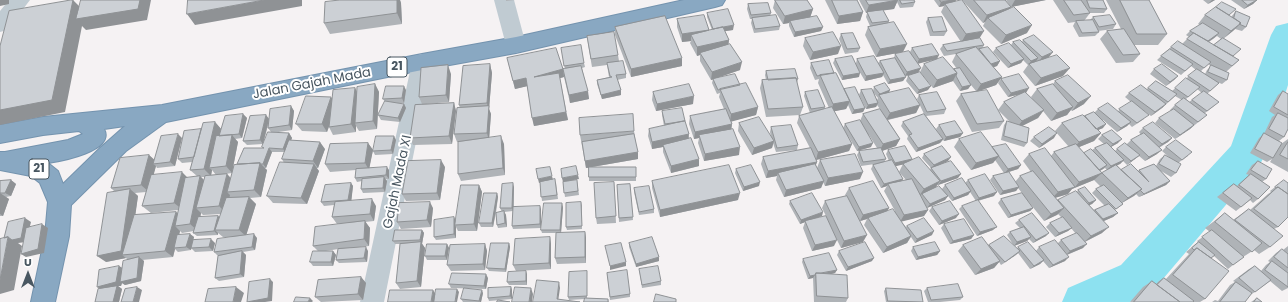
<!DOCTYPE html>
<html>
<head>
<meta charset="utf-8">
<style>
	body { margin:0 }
	#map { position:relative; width:1288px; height:302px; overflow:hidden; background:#f5f2f3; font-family:Poppins,sans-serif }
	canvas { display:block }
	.north { position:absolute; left:8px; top:254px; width:40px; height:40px; -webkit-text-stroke:3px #fff; paint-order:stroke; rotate:0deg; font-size:11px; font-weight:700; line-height:16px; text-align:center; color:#495761 }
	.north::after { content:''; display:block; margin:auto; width:14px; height:18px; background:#495761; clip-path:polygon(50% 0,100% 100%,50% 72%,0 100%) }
</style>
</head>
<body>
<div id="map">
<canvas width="1288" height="302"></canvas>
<div class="north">U</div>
</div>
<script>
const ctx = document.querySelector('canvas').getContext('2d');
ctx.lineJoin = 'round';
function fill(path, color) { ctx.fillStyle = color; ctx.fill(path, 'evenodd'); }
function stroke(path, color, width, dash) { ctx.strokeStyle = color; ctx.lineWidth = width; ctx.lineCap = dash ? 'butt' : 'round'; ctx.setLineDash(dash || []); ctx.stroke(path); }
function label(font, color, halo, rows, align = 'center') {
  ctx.font = font + ' Poppins,sans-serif'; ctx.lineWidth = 4; ctx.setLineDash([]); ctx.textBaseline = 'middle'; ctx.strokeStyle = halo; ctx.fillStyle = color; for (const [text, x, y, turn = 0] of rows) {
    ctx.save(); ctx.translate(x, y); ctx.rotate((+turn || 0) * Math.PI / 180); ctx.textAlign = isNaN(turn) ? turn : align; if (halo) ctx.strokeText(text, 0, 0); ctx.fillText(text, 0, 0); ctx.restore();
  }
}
fill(new Path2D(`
	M1288,23v62l-23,70 -6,11 -108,127 -21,9h-68l6,-14 53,-23 110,-119 40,-111 5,-9z`), '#8de1f0');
const highway = new Path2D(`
	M684,0h41l-3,5 -7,2 -199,46 -94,17 -256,52 -40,29 -55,54 -2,31 -14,66h-24l14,-66 3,-34 -8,-19 -9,-7 -31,-6v-18h5l63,-12 15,-6 -4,-3 -36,4 -43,8v-18l43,-8 119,-12 260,-51 94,-17zM125,126l-26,23 -36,35 -5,-13 -10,-8c13,-2 68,-12 56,-34z`);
stroke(highway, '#7493ae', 2);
fill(new Path2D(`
	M9,0h21l-23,30 -7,2v-21z
	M494,0h20l12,45 -3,5 -7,3 -7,-3 -3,-5z
	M422,54l7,2 3,6 -48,240h-24l52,-240 3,-6z`), '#c0cbd2');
fill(highway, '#89a8c2');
fill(new Path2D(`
	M339,0h61l1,3 1,21 -72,10 -6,-11z
	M506,0h9l-9,1z
	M775,0h32l6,9 -3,8 13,10 -2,4 -27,6 -5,-11v-3l-6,1 -10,-16z
	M825,0h32l6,12 -3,9 -23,3z
	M859,0h55l1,2 -2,5 -13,1 -3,-6 -3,7 -11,1 6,11 -1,2 15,29 -27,5 -11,-22 3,-8 2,-1 -4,-9 1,-4h-1z
	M934,0h22l-1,2 24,37 5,6 -2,4 18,12 -3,5 -4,1 9,10 -6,8 -17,6 25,30 -5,7 -27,4 -16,-31 5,-7 15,-3 -5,-6 -3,4 -8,2 -7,-10 -20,7 -13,-16 4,-8 10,-4 -17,3 1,10 -13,3 -2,5 -15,3 -5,-9 -1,2 -17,4 -7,-12 1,8 -17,3 -9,-17 2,-4 21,4 1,-4 21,4 2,-2 14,-3 1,-4 15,-2 2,-4 25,11 17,10h3l-5,-7 4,-8 -12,2 -4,-7 3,-4 18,-3 -20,-30 3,-6 -5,1z
	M962,0h43l5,6 -4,-6h40l-35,7 -1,2 17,24 -26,11 -18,-18 2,-4 -2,1z
	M1053,0h50l4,9 -3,4h-14l-6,8 6,-1 3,-3 23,7 -3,5 -15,2 1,1 -4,4 -16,1 -6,-11 2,-4 -7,1z
	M1106,0h43l18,34 -9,11h-24l6,9 -7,8 -17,1 -16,-24 7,-8 14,-2z
	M1203,0h12l-7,4z
	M1231,0h26l-4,4 -9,5z
	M748,4l23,9 -1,3 10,10 -1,4 -25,3 -3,-10 1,-4h-2l-3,-10z
	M1236,11l10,16 -4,4 -7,-2 -11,9 9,18 6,4 -13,12 1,8 -5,4 -5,-2 2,1 -12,11 7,12 -9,7 -3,6 -12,10 -15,10 -20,-16 4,-5 13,-7 -2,-1 5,-5 7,-5 -7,-4 -13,12 -11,8 -11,-8 4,11 -12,8 -3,-3 -2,2 -10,6 -14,-12v8l-5,2 3,3 -7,8 -15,6 5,6 8,-3 3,-2 9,-4 -6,-5 4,-4 16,8 -7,4 4,4 2,-2 10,-5 4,-4 10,-5 -2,-3 4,-4 29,10 -4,4 -9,6 -2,6 -12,7 -6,-5 -12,9 -4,-4 -3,3 -3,1 4,5 17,1 1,-1 17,-4 4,-7 5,-4 5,3 -8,-7 4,-4 22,9 -10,7 -2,10 -5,4 -10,-6 9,10 -4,4 -27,12 -3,-3 -14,9 1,1 -8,6 3,3 -5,4 -9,4 -2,12 -17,9 -2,6 -16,7 -2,6 -16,7 -6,-7 -3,3 -10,5 -12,-16 -17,12 -2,-3 -5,6 -19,7 -17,-24 5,-6 25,1 16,-10 13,13 1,-2 18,4 3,-4 19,-4 3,-3 15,-6 -5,-6 -3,3 -13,6 -9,-10 4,-4 12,-5 -4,-4 -14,7 -16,-20 5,7 -3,3 -22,7 -10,-15 3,-4 21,-6 -4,-5 -2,3 -16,4 -10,-15 3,-4 11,-3 -9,-13 -2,3 -22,7 -17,-23 5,-8 33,8 29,18 -3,4 -9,3 6,10 5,-6 11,-4 -8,-11 6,-7 22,2 3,-4 15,-5 -14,-16 7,-8 33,-11 3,-3 20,2 13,-9 -6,-5 4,-4 18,-4 9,-8 16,10 24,-21 -5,-4 -10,9 -24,-15 14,-13 11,-3 7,-7 -3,-2 4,-4 10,-6 -2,-1 7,-9h24l2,2zM1217,36l4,3 -7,6 -5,-3zM1208,64l3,2 -4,4 -2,4 -4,-3zM1197,89l5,4 -13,9 -3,-3zM1105,168l2,2 -5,3 -2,-2zM1094,180l7,7 -5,2 -4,4 13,13 -11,4 -5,-5 3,-1 4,-4 -18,-10 -1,2 -19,8 -3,-2 13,-4 4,-5z
	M707,13l26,17 -8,1 4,9 -1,4 12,26 -29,10 -11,-19v-6l-3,1 -7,-13 1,-2 -9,1 -5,-15v-8l32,11v1l3,-1 -5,-13z
	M928,18l19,13 -3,5h-14l-4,-14z
	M615,27l67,39 -51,11 -16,-42z
	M841,34l19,14 -2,4 -13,2 -6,-15z
	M587,36l31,19 1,6 7,13v4l-9,2 4,10v5l-19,4 -5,-15v-4l12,-3 -2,-12 -15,2 -4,-23z
	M805,38l33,16 -28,6 -7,-14z
	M1023,40l26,17 -4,2 18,17 -28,10 -12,-14 5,-7 -5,-5 -2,3 -13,5 -15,-16 3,-4 15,-3 2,-3h9z
	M561,48l23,15 1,4 -3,1 7,31 -19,4 -6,-26 -4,1 8,42 -34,6 -7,-40 -12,3 -8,-31 56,11h2z
	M811,63l23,10 10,16 21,19 -2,4 -11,2 -4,-9 -2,4 -12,2 9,17 2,-4 15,-3 3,-7 17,-5 -3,-4 -1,2 -10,2 -7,-14 2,-5 12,1 1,-4 16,3 -1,2 31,13 -4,8 -28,7 12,19 -4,7 -14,5 4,8 -2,3 5,-1 -3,-7 2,-4 24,9 -1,2 19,9 1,-2 -9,-10 2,-4 24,7 -8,4 18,13 -20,7h-1l-1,2 6,2 3,-4 20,-2 3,-3 26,16 -16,5 15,29 -16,6 -18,-27 3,-3 14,-5 -6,-9 -2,3 -16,6 -4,-5 -3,4 -18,8 1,2 -4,6 -23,5 5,6 1,-1 25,9 -17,8 -4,-6 -4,6 -24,10 -19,-28 3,-6 -7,2 3,21 -22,6 -9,-18 2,16 -22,5 -9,-23 2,-6 -5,2 -11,-20 1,-3 32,15 -11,4 15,-4 -4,-8 3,-7 21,-5 -1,-1 4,-7 40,20 -2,3h8l-11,-20 3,-5 -6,2 -10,-19 2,-4 2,-1 -14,2 -4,-11 2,-4 18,-3 -8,-13 2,12 -14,4 -10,-17 5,10 -3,7 -33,9 1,2 -1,3 1,3 3,-8 40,19 -35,7 -2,-4 -2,6 -37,9 -8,-17 1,-4 -11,2 -5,-14 2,-7 47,-9 -13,-25 2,-7 11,-3 -6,-17 1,-4 20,15 -1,3 5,-2 -11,-25 1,-4 -4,1 -5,-12zM873,92l5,6 -1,2zM903,164l-4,8 7,8 -5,1 2,-2 -8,-13z
	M490,64l2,9 -3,36 2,5 -2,24 15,6 1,31 -44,6 -3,-7v-32h-1l-3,-8 6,-26 -1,-3z
	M1154,69l24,7 -4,4 -8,6 -16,-12z
	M766,71l32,8 -1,4 6,24 -3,8 -34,2 -6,-29 2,-8h4l-1,-5z
	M451,74l-2,28 -23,2 28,-1 2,8 -4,33 -39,1 -3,-7 12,-34 -3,-7z
	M908,76l20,14 -11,4 -11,-13z
	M713,79l27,6 18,22 -2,8 -25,6 1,3 -1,5 8,26 -35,6 -6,-18 1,-5 -5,1 -5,-15 1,-8 34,-7 -5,-12 1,-4 -3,1 -5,-11z
	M1001,79l25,14 7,7 -2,-3 6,-8 16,-5 2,-3 29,23 -12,7 -1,-1 -4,5 -16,6 -8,-10 -5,7 -16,8 5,17 -3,4 -23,-7 3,-15 3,-4 3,1 -12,-12 6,-8 17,-8 -13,3 -10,-14z
	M375,84l4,8 -2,37 -18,2 -3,-5v6l-23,3 -4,-8 -2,5 -25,-1 -6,-7 36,-26 23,-10 2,4z
	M406,90l-2,13h-8l8,1 2,4 -6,14 -19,-2 -3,-5 7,-13 -2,-3z
	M1283,91l5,3v35l-4,8 -5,4 2,3 7,-5v33l-18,-10 2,-3 -5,3 -17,-9 9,-15 5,-4 8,-17 3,-2 -6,-4 9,-16z
	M653,92l40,12 -37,7 -4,-11z
	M919,95l27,14 -2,5 -18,2 14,19 -4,-6 3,-4 24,8 -3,4 -16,4 -1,-1 -3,3 -24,9 -9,-13 1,-3 -7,-10 2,-4 21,-8 -7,-15z
	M291,106l3,5 -2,19 -20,3h17l3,5 -1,2 34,9 -7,19h-2l3,3 -12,33 -34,-1 -6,-7 17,-33 -2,-4 3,-7h-13l-6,16h-2l3,2 -6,27 -11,1 6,6 -10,31 11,3 -2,12 -12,2 3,3 -2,22 -25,4 -4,-3 3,-22 -4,-4 22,-15h-13l-5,-4v2l-21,1 -4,-3 1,-2 -12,2 -2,-2 -1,4 11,-1 4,3 -1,3 22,3 -2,8 -18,1 -4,-4v2l-13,2 -3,-3 -2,8 -31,3 2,1 -3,20 -16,4 -3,-2 -1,3h-3l4,3 -3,13h-24l5,-14 19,-22 3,2 6,-8 -2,-2 -20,4 9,-70 -4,-4 38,-33 5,5 28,-22 -7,28 -18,2 -1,-2 -3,9 35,3 9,-2 -7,-6 2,-8 -10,1 -4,-4 23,-30 14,-7 6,7 22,-15 4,4 -5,20 -7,1 3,3 -5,25 6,-2 -2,-1 26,-16 8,-16 -3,-4 1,-6 -6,22 -16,1 -4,-4 23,-26 3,4zM212,170l4,5h-5zM232,173l-1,5 -4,-4 -10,1zM201,177h3v3zM146,192l-4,14 9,7 27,-3v3l-2,-1 -41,3 3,-19 -3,-3zM201,213l2,2 18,-1 -1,3 -2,-1 -18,1z
	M662,111l23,10v3l4,14 10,28 -28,7 -8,-21v-5l-11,2 -4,-13 1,-7 15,-3 -2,-11z
	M739,123l32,14 -1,-5 1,-5 27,18 -1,5 -21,2 -3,-9 -1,5 -20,7 -14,-24z
	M634,131l1,6 3,22 -46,8h44v14h-47v-13h-3l-6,-33z
	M1034,137l20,1 -15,10 -9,-7z
	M396,140l-3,14 -18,1 -2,-4z
	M368,143l5,7 -4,18 20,2v9h-4l2,2 -2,11 -22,1 -2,-4 1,-8 -5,1 -2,-4 1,-8 -26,2 -5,-8z
	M1258,161l8,18 -4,3 -4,17 -5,4 -3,-3 -14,11 -19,-14 17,-13 3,2 12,-11 -3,-1 6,-9z
	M445,167l-5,33 -34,1 -4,-7z
	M736,169l23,17 -16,5 -8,-18z
	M579,179l-14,3 12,-2 2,15 -14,2 -2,-15z
	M11,180l5,4 -5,12 -5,1 3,2 -6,17h-3v-35z
	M553,180l3,3 2,16 -16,2 -2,-18h-1z
	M1284,180l-6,47 -4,2 -4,18 -11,7 -5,-4 -11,7 -15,12 -14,-13 -3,2 -6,41 -5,3h-70l13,-15 9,-6 4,3 3,-3 5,-3 2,1 23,-25 -3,-2 12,-10 -1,-1 13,-9 -5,-4 20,-15 8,7 16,-11 1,1 18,-16 3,-2 -1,-1z
	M652,181l86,19 -78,17 -8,-29z
	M614,182l2,41 -19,1 -1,-6z
	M351,183l2,3 -2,15 25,5 -2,15 -9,1 5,6 -1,18 -26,3 25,2 -1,11 -28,1 -3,-3 2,-11 -12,2h7l3,4 -3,11h-20l-3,-4 8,-11 -5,-5 39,-23 -15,1 -5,-7 2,-12 -10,1 -3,-4z
	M630,184l3,36 -14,2 -2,-37z
	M479,185l3,7 -5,39h-19l-2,-4v11l-20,2 -2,-3 21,-16z
	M514,187v20l27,2v19l-28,1 -1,-3 1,-15 -9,1 2,3 1,12 -9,1 -1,-3 -1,-12 -3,14h-12l-2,-4 18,-30 1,4 -2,16 6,-1 -2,-4z
	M634,188l20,21v4l-15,2 -5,-23z
	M581,202l1,27 -15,1 -1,-3z
	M563,207l-2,26 24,-1 1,6v25l-29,1 -2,-6 1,-25h-14l-1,-3z
	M932,207l24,11 -17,7 -10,-14z
	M433,208l-2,19 -30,2 -4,-7z
	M1019,220l27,16 -13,7 -4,-4 -2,2 -13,5 -7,-11 3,-3 10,-4 -5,-5z
	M944,224l30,11 -3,4 -21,5 -9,-16z
	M422,230l2,3 -2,11 3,4 -4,39 -21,2 -4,-6 4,-39h-5l-2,-3z
	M550,237l1,7v25l-35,2 -3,-6z
	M509,243l1,4 -4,25 -17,-1 -2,-3z
	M629,243l30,18 -23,6 -7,-20z
	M447,244l2,4 -2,12h-20l-2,-4z
	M485,244l2,7 -2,19 -34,1 -4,-6z
	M1288,246v42l-6,3 -12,-10 -15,11 -5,3 -5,7h-33l3,-2 3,1 12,-16 5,-3 -2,-1 16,-12 6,-3 6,5 5,-6 4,-3 -2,-1 8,-8 6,-4 1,1z
	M913,247l27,4 -3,4 -21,5 -5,-9z
	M839,251l33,10 -26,10 -9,-16z
	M803,259l34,11 -2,3 -5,1 18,24 -2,4h-32l-1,-24 -5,1 -6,-17z
	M639,269l22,12v4l-19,3z
	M587,271v27l21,1 1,3h-25l1,-3 -16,1 -1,-3z
	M607,273l23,21v3l-20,3z
	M527,274v11h-18l-2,-3z
	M361,277l5,6 -3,17 -42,2 -6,-5z
	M488,278l-2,11 -35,-1 -2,-4z
	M511,287l1,3v9l-23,2 -1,-3z
	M886,288l37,14h-37l-2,-11z
	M927,288l36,9 -3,3 -20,2h-12l-4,-11z
	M483,293l-2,9h-18l-2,-3z
	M1257,298l5,4h-12h1z`), '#afb3b7');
fill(new Path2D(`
	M0,0h9v4l-9,2z
	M73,0l12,12 55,-12h11l-4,20 -61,10 -4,-4 -17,86 -65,13v-15z
	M264,0h38v6l-107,19 -8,-11z
	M397,0h3l1,3 1,21 -5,-11z
	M898,0l-4,9 -28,4 3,-8z
	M952,0h4l-2,4h-9l-1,2 -5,1 2,-5z
	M1015,0h31l-35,7z
	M1212,0h3l-7,4z
	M1257,0l-4,4 -9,5 4,-4z
	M1011,7l-5,9 -18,2 -3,4 -2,1 4,-8z
	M813,9l-3,9 -20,3 -1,2 -6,1 2,-8z
	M863,12l-3,9 -23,3 2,-8z
	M1241,23l-8,8 -10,8 8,-8z
	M734,25l-1,5 -20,3v-4z
	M1032,25l-5,8 -26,11 5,-9z
	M823,27l-2,4 -27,6 1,-5z
	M709,30l-1,8 -17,-3v6l-9,1v-8z
	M984,31l-5,8 -18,4 5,-9z
	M1219,33l-5,5 -12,8 4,-4z
	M729,40l-1,8 -28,5v2l-3,1v-9z
	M907,44l-4,8 -27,5 4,-8z
	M841,46l-3,8 -28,6 3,-8z
	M1053,52l-4,5 -10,5 3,-5z
	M939,55l-2,4 -20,5 2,-5z
	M682,58v8l-51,11v-8z
	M1038,58l-3,5 -6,1 -1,2 3,-5z
	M1024,59l-3,4 -13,5 3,-4z
	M1000,61l-3,5 -8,3 2,-5z
	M742,62l-2,8 -29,10 1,-8z
	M490,64l2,9 -3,36 2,5 -2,27 -2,-8 1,-24 -1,-6z
	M448,65l3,9 -2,28 -3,-7z
	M921,68l-3,5 -13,3 2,-4z
	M1070,68l-7,8 -28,10 6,-8z
	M563,69l1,8 -29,8 -1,-8z
	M860,73l-1,4 -17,3 1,-4z
	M884,73l-2,4 -17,4 1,-5z
	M957,73l-4,8 -20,7 4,-8z
	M1178,76l-4,4 -8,6 4,-4z
	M906,77l-3,4 -15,3 2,-4z
	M1002,77l-6,8 -20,7 5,-8z
	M526,78l2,8 -13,3 -2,-8z
	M375,84l4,8 -2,37 -4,-8z
	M971,85l-3,4 -8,2 2,-4z
	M404,86l2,4 -2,13 -2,-5z
	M931,86l-3,4 -11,4 2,-4z
	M355,88l4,8 -4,27 1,3v6l-5,-8z
	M1029,88l-3,5 -18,4 3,-4z
	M621,90v5l-19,4 -1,-4z
	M890,90l-2,4 -9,1 1,-1z
	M588,91l1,8 -19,4 -1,-8z
	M1177,94l-15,14 -11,8 4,-4 10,-7z
	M694,96l-1,8 -37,7 1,-7z
	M1091,96l-7,8 -12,7 6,-8z
	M331,97l5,8 -9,27 -5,-8z
	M850,101l-4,8 -15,3 2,-8z
	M454,103l2,8 -4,33 -3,-8z
	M878,103l-2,4 -10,2 2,-4z
	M404,104l2,4 -6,14 -2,-4z
	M920,105l-4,8 -30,7 4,-7z
	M291,106l3,5 -2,19 -3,-5z
	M758,107l-2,8 -26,7 1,-8z
	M1073,107l-6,8 -16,6 6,-8z
	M865,108l-2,4 -11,2 2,-4z
	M1044,110l-6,8 -22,11 6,-8z
	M566,112l2,8 -34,6 -2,-8z
	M243,114l4,4 -5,20 -3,-4z
	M266,115l3,4 -6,25 -3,-4z
	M215,122l7,8 -13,38 3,2 -1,6 -7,-7z
	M1131,122l-4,4 -10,6 4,-4z
	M732,124l-1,8 -32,3v3l-5,1 1,-7z
	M1106,124l-3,4 -12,5 4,-4z
	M1194,125l-4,4 -15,10 5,-4z
	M289,133l3,5 -6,15 -3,-4z
	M963,133l-3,4 -16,4 2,-4z
	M1057,133l-3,5 -15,10 3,-4z
	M1101,133l-7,8 -22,9 7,-8z
	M178,134l4,4 -7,28 -5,-4z
	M689,134l-1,8 -25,3v2l-11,2v-7z
	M232,135l6,7 -6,31 -6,-7z
	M394,136l2,4 -3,14 -2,-4z
	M501,136l3,8 1,31 -2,-7z
	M1172,138l-4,4 -11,6 5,-4z
	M900,139l-4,7 -17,6 4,-8z
	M943,139l-3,4 -24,9 2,-4z
	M1122,139l-4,4 -9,5 4,-4z
	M774,141l-2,7 -20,7 2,-7z
	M320,142l5,7 -7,19 -5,-7z
	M368,143l5,7 -4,20 -4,-7z
	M873,143l-2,4 -14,4 2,-4z
	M852,144l-3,7 -33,9 2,-8z
	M740,147l-1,8 -35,6 1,-7z
	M269,148l3,4 -6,16 -3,-4z
	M1162,150l-5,4 -12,7 4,-4z
	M638,152v7l-52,9 -1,-7z
	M149,155l8,7 -4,2 3,2 -7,26 -8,-7z
	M1140,155l-5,4 -8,6 4,-4z
	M999,156l-6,7 -22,7 5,-7z
	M951,157l-3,4 -17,8 3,-4z
	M699,159v7l-28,7v-7z
	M912,159l-2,4 -18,4 3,-4z
	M441,160l4,7 -5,33 -3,-7z
	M1124,160l-4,4 -13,6 4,-4z
	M817,162l-3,7 -36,4 -1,3 -11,2 2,-7z
	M260,163l7,7 -6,27 -7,-7z
	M314,164l5,7 -12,33 -6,-6z
	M1021,165l-3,4 -13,4 3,-4z
	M1107,165l-4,4 -9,5 4,-4z
	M387,167l2,3v9l-3,-4z
	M182,172l7,7 -7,30 -8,-6z
	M863,172l-3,7 -35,7 3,-8z
	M1102,173l-8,7 -22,9 -4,5 -17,5 7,-7 17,-5 4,-5z
	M227,174l6,7 -6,11 3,3 -4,18 -7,-7z
	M961,174l-3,4 -20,7 3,-4z
	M578,175l1,4 -16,3 -1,-4z
	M200,176l7,7 -11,25 5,5 -3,18 -8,-7z
	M552,176l1,4 -14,3 -1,-4z
	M384,177l3,4 -2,11 -2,-4z
	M903,179l-3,4 -12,1 -1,2 -6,2 3,-4z
	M11,180l5,4 -5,12 -6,-3z
	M824,181l-3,7 -37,9 2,-7z
	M940,181l-5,7 -13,6 -3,2 5,-7z
	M1170,181l-4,4 -27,12 5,-3z
	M760,182l-1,4 -16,5 1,-4z
	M351,183l2,3 -2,18 -3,-4z
	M513,183l1,4 -1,24 -1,-3z
	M479,185l3,7 -5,39 -3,-7z
	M1019,187l-3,4 -16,4 3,-4z
	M130,189l8,7 -8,58 -8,1 4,3 -20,4 -9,-6z
	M1142,189l-8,7 -14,8 8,-6z
	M971,191l-3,4 -16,6 2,-3z
	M997,192l-3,4 -18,5 3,-3z
	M0,193l9,6 -6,17 -3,-2z
	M497,193l1,4 -5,30 -1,-4z
	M740,193l-2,7 -78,17v-7z
	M948,196l-3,4 -18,8 3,-4z
	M249,197l7,7 -10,32 -7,-6z
	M372,199l4,7 -2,15 -4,-7z
	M1096,200l-4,4 -7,3 4,-4z
	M430,202l3,6 -2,19 -4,-7z
	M581,202l1,4v23v-3z
	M562,203l1,4 -2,26 -1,-3z
	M540,206l1,3v19l-1,-4z
	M889,208l-4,6 -17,4 -1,1 -7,2 3,-6z
	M1033,208l-3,3 -22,7 3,-3z
	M1064,208l-7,7 -13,6 7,-7z
	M928,210l-4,6 -24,6 4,-7z
	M504,211l2,4 1,12 -2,-4z
	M176,212l8,6 -9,8 5,5 -4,17h-2l1,1 -2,8 -8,-6z
	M823,212l-1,4 -22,8 1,-4z
	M1118,213l-5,4 -14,6 4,-4z
	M959,214l-3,4 -17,7 3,-4z
	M218,216l4,3 -7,11 3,3v2l-4,-4z
	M454,217l2,4 -1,4 1,2v11l-2,-4z
	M25,218l6,4 -5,20 -8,1 4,3 -8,44 -14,4v-14l8,-43z
	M365,221l5,7 -1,18 -5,-7z
	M42,224l6,4 -4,25 -18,4 -5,-3z
	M997,227l-4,3 -16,6 3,-4z
	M1109,227l-7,6 -18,9 7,-6z
	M1072,228l-4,3 -13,6 4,-4z
	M422,230l2,3 -2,11 -2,-4z
	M934,231l-2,4 -17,8 2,-4z
	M585,232l1,6v25l-1,-6z
	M1049,233l-3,3 -13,7 3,-3z
	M190,234l4,3 -3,13 -5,-3z
	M254,234l3,4 -2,12 -3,-3z
	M867,235l-4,7 -22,6 3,-7z
	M974,235l-3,4 -21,5 3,-3z
	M911,236l-4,7 -24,10 4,-6z
	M550,237l1,7v25l-2,-6z
	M1031,237l-4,4 -13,5 3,-4z
	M211,239l4,4 -2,8 -4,-4z
	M837,240l-3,6 -22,5 3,-6z
	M421,242l4,6 -4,39 -4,-6z
	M509,243l1,4 -4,25 -1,-3z
	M447,244l2,4 -2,12 -2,-4z
	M485,244l2,7 -2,19 -2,-6z
	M1087,244l-4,4 -17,7 4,-4z
	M366,247l2,4 -1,11 -3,-4z
	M242,251l4,4 -2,22 -4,-3z
	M333,251l3,4 -3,11 -2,-4z
	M940,251l-3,4 -21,5 2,-3z
	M1020,251l-4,4 -15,10 4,-3z
	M139,257l5,4 -3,20 -16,4 -3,-2 -1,3h-3l4,3 -3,13h-6l-11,-12 -5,-3 22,-21 5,3z
	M659,257v4l-23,6v-3z
	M1069,257l-4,4 -16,7 4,-3z
	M874,258l-2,3 -26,10 2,-4z
	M1044,260l-4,4 -10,5 4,-3z
	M1000,261l-6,7 -19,7 6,-6z
	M626,262v4l-16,4v-4z
	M837,270l-2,3 -19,5v-3z
	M526,271l1,3v11l-1,-4z
	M486,274l2,4 -2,11 -2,-3z
	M815,275l-2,3 -5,1 2,-3z
	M361,277l5,6 -3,17 -5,-6z
	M270,279l3,3 -1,19 -7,1h-18z
	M559,282l1,6 -2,14 -1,-3z
	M137,287l5,3 -3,12h-6z
	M236,287l8,6 -3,9h-8z
	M511,287l1,3v9l-2,-3z
	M531,288l2,6 -1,8h-3z
	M457,289l2,3 -2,10h-2z
	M433,290l4,6 -1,6h-5z
	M482,290l1,3 -2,9h-1l-1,-1z
	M310,298l3,3 -1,1h-4z`), '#8f9295');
const building = new Path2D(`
	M71,0h2l-21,100 -52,10v-64l9,-35z
	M81,0h59l-2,9 -62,10z
	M188,0h76l-77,14z
	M340,0h57v13l-73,10 1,-21z
	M775,0h32l6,9 -28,7z
	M832,0h25l6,12 -24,4z
	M866,0h32l-29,5z
	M900,0h14l1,2 -13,2z
	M940,0h12l-11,2z
	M962,0l22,31 -18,3 -21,-30z
	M974,0h31l6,7 -24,8z
	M1064,0h17l9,13 -16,2z
	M1087,0h16l4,9 -17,-1z
	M1120,0h29l18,34h-30z
	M1242,0h15l-9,5z
	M1222,2l14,7 -7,6 -13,-8z
	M768,3l3,10 -20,2 -3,-11z
	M1014,7l18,18 -26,10 -18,-17z
	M1216,7l25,16 -10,8 -26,-16z
	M728,9l6,16 -21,4 -6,-16z
	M883,10l6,11 -17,2 -5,-11z
	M1236,11l14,6 -4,10 -7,-3 2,-1 -7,-5z
	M704,15l5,15 -27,4 -5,-15z
	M776,15l4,11 -25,3 -3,-11z
	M1110,15l6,9 -17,3 -6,-10z
	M665,16l17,42 -51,11 -16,-42z
	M817,16l6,11 -28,5 -5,-11z
	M942,17l5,14 -14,1 -5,-14z
	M1093,20l6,12 -17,1 -6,-12z
	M894,22l13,22 -27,5 -12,-22z
	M1203,23l16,10 -11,8 -18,-10z
	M723,27l6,13 -32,7 -6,-12z
	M1124,29l16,25 -17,1 -16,-24z
	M614,32l4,23 -27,4 -4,-23z
	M833,32l8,14 -28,6 -8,-14z
	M853,33l7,15 -13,1 -6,-15z
	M1194,33l45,27 -7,6 -45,-27z
	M1034,35l19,17 -11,5 -19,-17z
	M980,38l4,7 -37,6 -4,-6z
	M1223,38l18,11 -8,7 -19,-11z
	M1020,40l18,18 -7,3 -18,-19z
	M1178,41l33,21 -7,6 -33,-21z
	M1009,43l15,16 -13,5 -15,-16z
	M730,44l12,18 -30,10 -12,-19z
	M932,44l7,11 -20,4 -7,-11z
	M581,45l3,18 -20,3 -3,-18z
	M976,47l26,30 -21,7 -25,-30z
	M988,47l12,14 -9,3 -12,-15z
	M556,48l7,21 -29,8 25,-4 7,39 -34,6 -6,-40 -13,3 -6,-23z
	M1170,49l23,15 -8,7 -24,-15z
	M909,51l12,17 -14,4 -12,-18z
	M1057,55l13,13 -29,10 -12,-14z
	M852,56l8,17 -17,3 -8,-17z
	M874,56l10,17 -18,3 -9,-17z
	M943,57l14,16 -20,7 -13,-16z
	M895,58l11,19 -16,3 -10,-19z
	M829,60l5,13 -17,3 -6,-13z
	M623,61l3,13 -10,1 5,15 -20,5 -4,-15 15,-3 -2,-1 -3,-13z
	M490,64l-3,39 -28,2 4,-39z
	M1162,64l16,12 -8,6 -16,-13z
	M448,65l-2,30 -27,2 2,-29z
	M1211,65l18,8 -2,7 -19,-8z
	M581,66l7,25 -19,4 -6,-26z
	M960,68l11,17 -9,2 -6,-11 1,-3 -3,-4z
	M795,69l3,10h-2v-1l-28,2 -2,-9z
	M1197,69l22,14 -9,8 -22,-15z
	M920,72l11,14 -12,4 -11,-14z
	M836,73l14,28 -17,3 -13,-29z
	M735,74l5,11 -22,5 -5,-11z
	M1019,74l10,14 -18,5 -10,-14z
	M1068,75l23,21 -13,7 -23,-22z
	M796,78l7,29 -35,2 -6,-29z
	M1186,78l14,9 -12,10 -13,-9z
	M1156,81l21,13 -9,8 -20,-14z
	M746,83l12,24 -27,7 -11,-25z
	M885,83l5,7 -10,4 -6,-7z
	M375,84l-2,37 -18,2 2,-36z
	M689,84l5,12 -37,8 -4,-12z
	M1053,84l20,23 -16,6 -20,-24z
	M1141,85l25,19 -11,8 -26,-19z
	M386,86h18l-2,12 -19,1z
	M855,87l10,21 -11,2 -10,-21z
	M355,88l-4,36 -22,3 4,-37z
	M909,88l11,17 -30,8 -11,-18z
	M872,89l6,14 -10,2 -7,-15z
	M818,90l7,17 -14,2 -6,-17z
	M987,90l17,31 -27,3 -16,-30z
	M1204,91l15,11 -12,9 -15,-11z
	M1283,91l5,3v21l-14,-8z
	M937,92l9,17 -19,3 -8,-17z
	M1025,92l19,18 -22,11 -18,-19z
	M306,96l25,1 -9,27h-26z
	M1184,98l23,17 -9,7 -23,-17z
	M385,101l19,3 -6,14 -20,-3z
	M1132,101l17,14 -12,8 -18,-14z
	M454,103l-5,33 -39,2 5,-33z
	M1108,103l23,19 -10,6 -23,-19z
	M291,106l-2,19 -21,3 2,-19z
	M489,106l-2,27 -33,1 3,-26z
	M832,107l20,37 -34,8 -19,-36z
	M682,108l3,13 -20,3 -3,-13z
	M726,109l6,15 -37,8 -5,-16z
	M880,109l20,30 -17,5 -20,-30z
	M1174,109l20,16 -14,10 -21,-17z
	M1094,112l12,12 -10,5 -11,-13z
	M1278,113l10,5v11l-4,8 -15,-8z
	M243,114l-4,20 -20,2 6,-20z
	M633,114l1,17 -54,4 -1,-17z
	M924,114l19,25 -25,9 -9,-13 3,-1 -9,-12z
	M266,115l-6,25 -17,1 7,-25z
	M1083,115l18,18 -22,9 -17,-19z
	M759,117l15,24 -20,7 -15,-25z
	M860,120l13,23 -14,4 -14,-23z
	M685,121l4,13 -37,8 -3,-13z
	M955,121l8,12 -17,4 -7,-12z
	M1007,121l22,7 -2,15 -23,-7z
	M215,122l-11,47 -14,1 13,-47z
	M1153,122l19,16 -10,6 -19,-16z
	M791,125l7,20 -21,3 -6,-21z
	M1049,127l8,6 -15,11 -8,-7z
	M201,129l-7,28 -16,2 6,-28z
	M733,129l7,18 -35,7 -6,-19z
	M1112,130l10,9 -9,5 -11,-9z
	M268,132l21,1 -6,16 -14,-1 -6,16h-3v-1l-23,1 7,-16h20l-2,-1z
	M981,132l18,24 -23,7 -17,-24z
	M1144,133l18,17 -13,7 -18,-17z
	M1264,133l18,10 -9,15 -18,-9z
	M178,134l-8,28 -17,2 8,-28z
	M634,134l4,18 -53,9 -3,-19z
	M232,135l-6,31 -17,2 7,-32z
	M376,136h18l-3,14 -18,1z
	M501,136l2,32 -45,6v-32z
	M691,138l8,21 -28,7 -8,-21z
	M289,140l31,2 -7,19 -31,-2z
	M1176,140l16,12 -10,8 -16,-13z
	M1288,142v17l-8,-4z
	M368,143l-3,20 -40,1 5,-20z
	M1107,143l17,17 -13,6 -16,-18z
	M1125,143l15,12 -9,6 -14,-12z
	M1006,144l15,21 -13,4 -16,-22z
	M1076,144l26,29 -23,9 -25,-30z
	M905,146l7,13 -17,4 -7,-13z
	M942,146l9,11 -17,8 -10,-11z
	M811,148l6,14 -49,9 -5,-14z
	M881,148l5,11 -23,3 -4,-11z
	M1045,148l30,39 -17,5 -29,-38z
	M1091,149l16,16 -8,5 -15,-17z
	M855,154l8,18 -35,6 -8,-18z
	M149,155l-8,30 -30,3 9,-30z
	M1165,155l16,9 -5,9 -17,-9z
	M919,157l21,24 -16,8 -21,-25z
	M441,160l-4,33 -35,1 6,-33z
	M892,160l11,19 -19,5 -11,-19z
	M951,161l10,13 -20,7 -10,-13z
	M1258,161l14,8 -6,10 -15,-9z
	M280,162l34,2 -13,34 -34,-2z
	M260,163l-6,27 -27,2 7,-27z
	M815,164l9,17 -38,9 -8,-17z
	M1131,164l18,18 -10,-12 15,-6 16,17 -26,13 -4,-4 2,-1 -21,-19z
	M729,165l11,28 -80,17 -8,-29z
	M751,165l9,17 -16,5 -8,-18z
	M1116,165l26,24 -14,9 -26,-25z
	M576,166l2,9 -16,3 -1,-9z
	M387,167l-1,8 -31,3 1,-9z
	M550,167l2,9 -14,3 -2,-10z
	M589,167h47v10h-47z
	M1033,171l31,37 -13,6 -31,-38z
	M182,172l-8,31 -32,3 9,-31z
	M1009,172l10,15 -16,4 -10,-15z
	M227,174l-8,32 -23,2 9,-32z
	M985,174l12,18 -18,6 -11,-18z
	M1251,174l19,13 -12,12 -19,-14z
	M200,176l-10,48 -15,2 10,-48z
	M384,177l-1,11 -22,1 1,-10z
	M962,178l9,13 -17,7 -9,-13z
	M555,179l2,16 -16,2 -1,-15z
	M912,179l16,31 -24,5 -16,-31z
	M11,180l-6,13h-5v-12z
	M577,180l1,11 -14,2 -1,-11z
	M1284,180l4,3v11l-10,-7 -1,1 -2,-1z
	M873,181l16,27 -26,7 -14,-27z
	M614,182l2,34 -20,2 -2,-35z
	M351,183l-3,17 -27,2 4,-17z
	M513,183l-1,25h-12l2,-24z
	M630,184l3,33 -14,1 -2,-33z
	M1234,184l18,14 -11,9 -18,-14z
	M461,185h18l-5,39 -19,1z
	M1104,185l19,19 -7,5 -20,-20z
	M649,186l5,23 -15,3 -5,-24z
	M939,186l9,10 -18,8 -8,-10z
	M1085,187l11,13 -7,3 -11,-13z
	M1278,187l10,7v23l-10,10 -24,-18z
	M130,189l-9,62 -24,5 10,-63z
	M1076,191l33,36 -18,9 -33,-36z
	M484,193h13l-5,30h-13z
	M812,193l11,19 -22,8 -11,-19z
	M1022,193l11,15 -22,7 -10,-16z
	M847,196l20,39 -23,6 -19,-40z
	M249,197l-10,33h-24l11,-32z
	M372,199l-2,15 -38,3 3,-15z
	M978,200l19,27 -17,5 -18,-26z
	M950,201l9,13 -17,7 -10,-14z
	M430,202l-3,18 -30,2 2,-19z
	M581,202l1,24 -16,1v-24z
	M544,203h18l-2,27h-19z
	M1109,204l9,9 -15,6 -8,-9z
	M540,206v18l-28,2 1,-19z
	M893,209l18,27 -24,11 -19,-29z
	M1249,209l34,27 -13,11 -35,-27z
	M504,211l1,12 -8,2 -1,-12z
	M176,212l-11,39 -43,4 12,-40z
	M1032,213l17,20 -13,7 -17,-20z
	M1225,213l37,30 -10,9 -37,-30z
	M218,216l-4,15 -21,2 5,-16z
	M826,216l11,24 -22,5 -10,-24z
	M454,217v17l-20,3v-17z
	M1063,217l9,11 -13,5 -9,-10z
	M25,218l-4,20 -9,2 -4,-3 -4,1 4,-16z
	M924,218l10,13 -17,8 -10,-13z
	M964,219l10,16 -21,6 -9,-17z
	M365,221l-1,18 -51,7 2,-19z
	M42,224l-4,25 -17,5 5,-26z
	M1024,227l7,10 -14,5 -7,-10z
	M395,230h27l-2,10 -27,1z
	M1212,230l32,27 -11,8 -31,-28z
	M585,232v25l-30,1 1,-25z
	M1077,233l10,11 -17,7 -9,-11z
	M190,234l-4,13 -12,1 3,-13z
	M254,234l-2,13 -38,5 3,-13z
	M1004,236l16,15 -15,11 -16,-17z
	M8,237l-8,43v-41z
	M550,237l-1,26 -36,2 2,-26z
	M652,237l7,20 -23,7 -7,-21z
	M982,237l18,24 -19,8 -18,-24z
	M211,239l-2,8 -18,1 2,-8z
	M1055,240l14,17 -16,8 -14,-18z
	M421,242l-4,39 -21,2 4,-39z
	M865,242l9,16 -26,9 -9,-16z
	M935,242l5,9 -22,6 -5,-10z
	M1028,242l16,18 -10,6 -16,-19z
	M1199,242l16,13 -4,3 -14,-10 -3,2 -2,-2z
	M491,243h18l-4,26 -18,-1z
	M621,243l5,19 -16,4 -5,-20z
	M427,244h20l-2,12h-20z
	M485,244l-2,20 -36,1 3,-20z
	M366,247l-2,11 -28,2 2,-11z
	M1197,248l32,23 -24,28 -32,-24z
	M1282,249l6,5v14l-14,-11z
	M242,251l-2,23 -25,4 3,-22z
	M313,251h20l-2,11h-21z
	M829,253l8,17 -16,3h-5l-1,2 -5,1 -7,-17z
	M139,257l-2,21 -17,4 3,-21z
	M1272,261l16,12v14l-23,-17z
	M119,266l-3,16 -19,5 2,-17z
	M658,266l3,15 -19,4 -3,-16z
	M1255,266l16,14 -16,12 -16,-14z
	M627,270l3,24 -20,3 -3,-24z
	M526,271v10l-19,1 1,-10z
	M587,271v25l-19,1 1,-25z
	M452,273l34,1 -2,12 -35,-2z
	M816,273l31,2 1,23 -31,-2z
	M361,277l-3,17 -43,3 3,-17z
	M1164,278l30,23 -1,1h-13l-23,-17z
	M270,279l-2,19 -21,4 2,-20z
	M537,280l22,2 -2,17 23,3h-47z
	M1152,281l28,21h-46z
	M1236,282l16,11 -7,9h-25z
	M958,284l5,13 -32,3 -4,-12z
	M117,286l-4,16h-18l3,-13z
	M137,287l-4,15h-12l4,-13z
	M236,287l-3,15h-28l3,-13z
	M511,287l-1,9 -22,2v-10z
	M515,287l16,1 -2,14h-17z
	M464,288l18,2 -3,11 -18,-2z
	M886,288l35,2 2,12 -35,-1z
	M436,289h21l-2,13h-21z
	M390,290h43l-2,12h-43z
	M656,294l20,5v3h-22z
	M296,297l14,1 -2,4h-14z
	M585,298l23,1v3h-24z
	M1257,298l5,4h-8z
	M498,300l12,2h-13z`);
fill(building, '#ccd0d5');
stroke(building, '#8f9295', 1);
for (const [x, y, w] of [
	[397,67,20],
	[39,169,20]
]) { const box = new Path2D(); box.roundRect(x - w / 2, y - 10, w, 20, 3); ctx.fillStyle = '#fff'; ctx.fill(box); stroke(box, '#495761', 1); }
label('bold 12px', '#495761', null, [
	["21",397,67],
	["21",39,169]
]);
label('13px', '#495761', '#fff', [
	["Jalan Gajah Mada",312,84,-11],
	["Gajah Mada XI",398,182,-78]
]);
</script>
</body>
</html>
